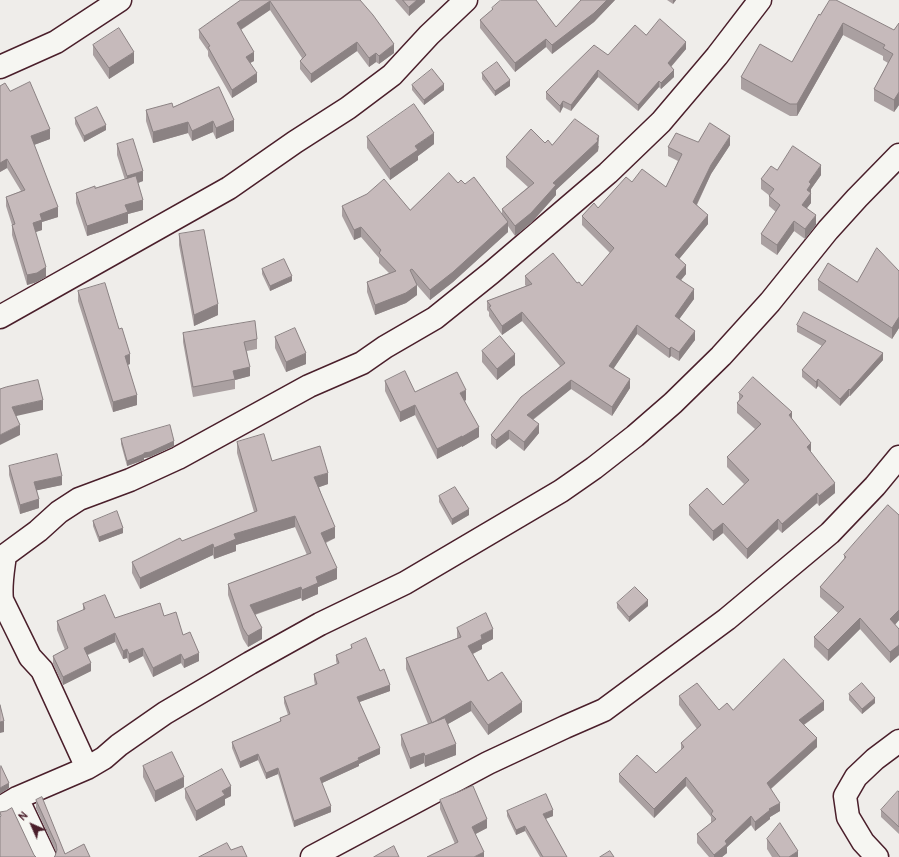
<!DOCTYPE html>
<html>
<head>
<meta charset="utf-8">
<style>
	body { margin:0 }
	#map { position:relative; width:899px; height:857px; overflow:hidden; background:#efedea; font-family:Pangolin,sans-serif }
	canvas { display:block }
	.north { position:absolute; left:12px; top:805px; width:40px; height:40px; -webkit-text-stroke:3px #f6f6f2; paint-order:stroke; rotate:315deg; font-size:11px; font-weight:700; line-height:16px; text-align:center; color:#4a1f2b }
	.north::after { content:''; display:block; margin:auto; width:14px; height:18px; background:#4a1f2b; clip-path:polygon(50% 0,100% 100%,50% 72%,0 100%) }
</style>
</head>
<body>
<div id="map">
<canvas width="899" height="857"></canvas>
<div class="north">N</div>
</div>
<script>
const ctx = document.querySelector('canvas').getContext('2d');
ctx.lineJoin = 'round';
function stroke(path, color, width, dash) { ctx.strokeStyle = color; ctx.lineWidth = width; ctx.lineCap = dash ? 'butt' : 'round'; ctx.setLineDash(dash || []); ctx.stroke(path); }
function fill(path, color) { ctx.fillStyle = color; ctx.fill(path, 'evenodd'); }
const minor = new Path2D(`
	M0,67l56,-25 64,-42
	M0,317l229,-129 66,-46 53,-34 44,-33 37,-40 37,-35
	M5,555c-2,16 -5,30 -3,45l28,57 12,13 45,98
	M0,559l38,-28 21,-19 20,-13 51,-19 48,-22 131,-72 53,-23 23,-16 50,-29 56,-45 117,-100 53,-51 56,-66 43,-56
	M17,798l28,59
	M0,808l17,-10 70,-30 17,-10 15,-13 46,-32 85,-50 70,-39 85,-41 156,-92 33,-23 41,-32 38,-33 48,-47 49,-54 58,-72 29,-32 42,-43
	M312,857l176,-94 77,-36 39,-17 123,-91 103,-86 45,-47 24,-29
	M877,857l-14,-15 -15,-25 -3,-21 11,-19 19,-18 24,-18`);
stroke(minor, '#4a1f2b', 25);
stroke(minor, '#f6f6f2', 22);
fill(new Path2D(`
	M241,0h119l34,53 -15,11 -3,-2 -7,5 -12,-16 -46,32 -11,-14v-8l2,-3 -32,-48 -29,20 13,31 -4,2 7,19 -25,16 -24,-42v-5l-9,-13v-8z
	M395,0h30v2l-16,14z
	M581,0h34l-21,22 -42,32 -6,-7 -31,25 -35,-44v-8l12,-10v-2l64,19z
	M667,0h9l-3,4z
	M820,15l74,15 5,-7v82l-5,7 -20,-11v-12l14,-26 -5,-3v-4l-40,-21 -46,81h-7l-49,-27v-12l51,-15z
	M646,35l40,14 -15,18 3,10 -13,12 -2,-2 -21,24 -40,-34 -27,34 -8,-4 -3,6 -14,-14v-7l62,-37z
	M93,45l41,18 -25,16 -16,-24z
	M482,73l28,13 -15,10 -13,-17z
	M412,85l32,5 -20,15 -12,-15z
	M219,87l15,44 -18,8 -3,-7 -21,9 -4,-8 -35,10 -7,-22v-11l27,-3z
	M10,91l40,48 -16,6 24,72 -16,5v8l-7,2 11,45 -9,5 -10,3 -15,-50v-10l-6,-19v-9l15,-6 -14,-23 -7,4z
	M75,118l31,12 -22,12 -9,-18z
	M367,137l67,7 -16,12v4l-28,20 -23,-32z
	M698,142l32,3 -19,29 -14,31 11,19 -29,35 7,15 -5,6 13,19 -15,20 16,21 -16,21 -8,-5 -2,2 -32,-24 -23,34 16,20 -18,28 -41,-27 -38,31 6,13 -15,18 -15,-12 -13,10 -5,-5v-9l69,-69 -38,-45 -20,14 -13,-19v-4l-2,-2v-9l39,-15 -1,-1v-9l52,7 5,3 28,-33 -28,-28v-9l16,-8 34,-26 34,5 12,-26 -10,-5v-9z
	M545,143l7,2 47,1 -1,5 -42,39v5l-25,28 -16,13 -7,-10v6l-55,50 -23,18 -14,-16 1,11 -11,8 -31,12 -8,-23v-10l22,-9 -10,-10v-5l-18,-21 -7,3 -12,-24v-10l68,4 48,-27 7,1 37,30v-5l26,-22 -22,-20v-10z
	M117,144l26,37 -5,2 5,27 -15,4v9l-41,13 -11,-33v-10l49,-13 -8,-25z
	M777,170l44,5 -10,14v14l-4,5 9,17 -11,14 -11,-8 -17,24 -16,-11v-10l15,-22 -7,-6v-10h1l-9,-7v-10z
	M179,234l39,81 -24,11 -15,-81z
	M262,269l30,12 -22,10 -8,-17z
	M899,271v57l-7,11 -74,-49v-10l39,2z
	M78,291l52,73 -3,1 10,40 -24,7 -35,-111z
	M797,325l86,35 -33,36h-1l-9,10 -22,-20 -2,3 -14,-12v-7l20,-24 -25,-14z
	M183,333l74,6v10l-10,2 3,25 -15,4v9l-42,8 -10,-55z
	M275,337l31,27 -20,8 -11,-24z
	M482,351l33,14 -18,15 -15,-18z
	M385,381l30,11 51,8 -1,1 14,36 -17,10v-1l-25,13 -22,-44 -15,7 -15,-31z
	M739,393l53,26 43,74 -16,13 -2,-3 -35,30 -4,-4 -31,30 -24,-26 -10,8 -24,-26v-10h34l21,-21 -17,-17v-10l28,-28 -18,-16v-10l2,-3z
	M121,439l53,7 -24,11 -6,1v2l-17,6 -6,-22z
	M237,442l35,19 56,23 -9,3 16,51 -9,5 11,36 -19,8v7l-16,7 -1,-3 -46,17 7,24 -14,8 -5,-8 -15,-44v-11l79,-29 -12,-28 -59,18v6l-22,8 -1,-4 -73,34 -8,-16v-11l122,-50 -17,-59z
	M9,466l53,19 -25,5 2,18 -19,6 -11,-39z
	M439,496l30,19 -17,10 -13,-23z
	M888,505l11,115 -4,5 4,4v26l-9,8 -30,-34 -32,32 -14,-14v-10l24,-24 -18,-16v-10l24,-28v-4z
	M93,521l30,12 -24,9 -6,-16z
	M617,603l31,3 -19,16 -12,-14z
	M83,604l32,14 49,-2 19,19 16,26 -15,7 -3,-5 -28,14 -10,-21 -14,7 -2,-5 -4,1 -8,-17 -27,13 3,16 -28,14 -10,-21v-8l12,-6 -8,-20v-9l26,-11z
	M457,628l36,11 -11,6v4l-9,5 15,27 34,31 -34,23 -17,-24 -23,13 8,31 -31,12 -1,-4 -14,6 -9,-24v-10l27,-11 -22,-55v-11l51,-20z
	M351,645l29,26 10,20 -31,11 21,52 -21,10v2l-37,17 9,29 -37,15 -16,-53 -12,5 -8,-19 -18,8 -8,-20v-6l48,-20v-4l8,-3 -4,-12v-6l31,-12 -1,-5v-6l23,-10 -1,-3v-6l15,-6z
	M849,694l26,9 -13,11 -13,-14z
	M679,696l40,14h105l-20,15 13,22 -46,42 9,22 -10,6v2l-15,12 -4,-6 -24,22v6l-5,4h-13l-12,-14v-9l14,-11v-6l-25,-31 -32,32 -35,-36v-8l37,-1 25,-23v-7l16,-14 -18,-24z
	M143,766l41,21 -29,15 -12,-25z
	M185,789l46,7 -6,3v6l-29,16 -11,-23z
	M899,792v42l-18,-17v-7z
	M36,800l29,54 -10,2 1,-4 -20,-44z
	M440,800l47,28 -12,6 9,23 -29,-13 -15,-35z
	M507,811l46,5 -8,3 22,38h-27l-15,-26 -9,4 -9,-19z
	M767,839l31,18h-26l-5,-8z`), '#aaa0a1');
fill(new Path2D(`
	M417,0h8v2l-16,14v-9z
	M607,0h8l-21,22 -42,32v-9z
	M673,0h3l-3,4z
	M270,1v9l-33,22v-9z
	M843,23v12l-46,81v-12z
	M546,39v8l-31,25v-9z
	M357,42v9l-46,32v-9z
	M686,42v7l-18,21v-7z
	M394,44v9l-15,11v-8z
	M134,52v11l-25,16v-11z
	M254,52v9l-8,4v-8z
	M376,53v9l-7,5v-9z
	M598,70v7l-27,34v-6z
	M674,70v7l-13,12v-6z
	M257,73v9l-25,16v-8z
	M510,80v6l-15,10v-5z
	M659,81v6l-21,24v-6z
	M444,84v6l-20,15v-5z
	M899,92v13l-5,7v-12z
	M563,101v6l-3,6v-7z
	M234,120v11l-18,8v-11z
	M213,121v11l-21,9v-10z
	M188,122v11l-35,10v-11z
	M106,125v5l-22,12v-6z
	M50,129v10l-19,7v-10z
	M434,133v11l-16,12v4l-28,20v-11l25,-23z
	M599,136l-1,15 -42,39v5l-25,28 -16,13v-10l38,-43z
	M730,136v9l-19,29 -18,38v-10l18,-37z
	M7,159v9l-7,4v-9z
	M821,165v10l-10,14v14l-9,11v-9l7,-23z
	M143,171v10l-16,6v-11z
	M143,200v10l-15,4v9l-41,13v-10l38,-21z
	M58,207v10l-16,5v8l-9,3v-10l7,-9z
	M708,215v9l-33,40v-9z
	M816,215v10l-11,14v-10z
	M794,221v10l-17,24v-10z
	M508,222v10l-55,50 -23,18v-10z
	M361,227v10l-7,3v-10z
	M686,265v9l-10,12v-9z
	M46,267v10l-9,5 -10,3v-10z
	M292,276v5l-22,10v-5z
	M417,285v10l-11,8 -31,12v-10z
	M694,289v10l-19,26v-9z
	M218,304v11l-24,11v-11z
	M522,312v9l-20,14v-9z
	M899,317v11l-7,11v-11z
	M637,325v9l-28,41v-9z
	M695,331v9l-16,21v-9z
	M671,347v9l-2,2v-9z
	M306,353v11l-20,8v-10z
	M883,353v7l-33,36v-6z
	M130,354v10l-5,2v-10z
	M515,354v11l-18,15v-11z
	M250,367v9l-15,4 -2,-9z
	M630,379v9l-18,28v-9z
	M818,379v7l-2,3v-7z
	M571,380v9l-44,35v-9z
	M849,389v7l-9,10v-7z
	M466,390v10l-6,3v-10z
	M137,395v10l-24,7v-10z
	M43,400v10l-31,7v-10z
	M415,405v10l-15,7v-10z
	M792,412v9l-3,-6z
	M539,424v9l-15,18v-9z
	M20,425v10l-20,10v-10z
	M479,427v10l-17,10v-10z
	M509,430v9l-13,10v-9z
	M462,436v10l-25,13v-10z
	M174,441v5l-24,11 -6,1v2l-17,6v-5l17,-8z
	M811,443v10l-4,-6z
	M328,473v11l-14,5v-12z
	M62,476v9l-28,6v-9z
	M835,483v10l-16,13v-10z
	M817,493v10l-35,30v-9z
	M39,499v9l-19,6v-9z
	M469,509v6l-17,10v-6z
	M295,516v11l-59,18v6l-22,8v-11l20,-14z
	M778,519v10l-31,30v-10z
	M723,523v10l-10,8v-10z
	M335,527v11l-14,6v-11z
	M123,528v5l-24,9v-5z
	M213,544v11l-73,34v-11z
	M337,568v11l-19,8v7l-16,7v-11l14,-13z
	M301,587v11l-51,18v-11z
	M648,600v6l-19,16v-5z
	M899,610v10l-9,10v-11z
	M860,618v11l-32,32v-11z
	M262,628v11l-14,8v-11z
	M493,629v10l-11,6v4l-14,7v-10l13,-11z
	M115,633v9l-31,14v-8z
	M899,645v10l-9,8v-11z
	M143,648v8l-14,7v-9z
	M127,649v9l-4,1v-8z
	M199,653v8l-15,7v-8z
	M181,654v9l-28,14v-9z
	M91,663v8l-28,14v-8z
	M390,685v6l-33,12v-6z
	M875,698v5l-13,11v-5z
	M471,701v10l-39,22v-10z
	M824,701v9l-25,18v-8z
	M522,702v10l-34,23v-10z
	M4,721v11l-4,1v-11z
	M817,738v9l-50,45v-9z
	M456,744v11l-31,12v-11z
	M380,748v6l-21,10v2l-39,18v-6l38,-20z
	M424,753v10l-14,6v-11z
	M258,754v6l-18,8v-6z
	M278,768v6l-12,5v-6z
	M184,777v10l-29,15v-11z
	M686,777v9l-32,32v-9z
	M9,783v5l-9,6v-6z
	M231,786v10l-6,3v6l-29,16v-10l26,-20z
	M780,803v8l-10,6v2l-15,12v-9l14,-13z
	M331,806v6l-37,15v-6z
	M553,810v6l-10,4v-6z
	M751,816v9l-24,22v6l-5,4h-8v-2l11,-14z
	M487,819v9l-15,8v-9z
	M525,826v5l-9,4v-5z
	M798,851v6h-9z
	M484,852v5h-10z`), '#8b8283');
const building = new Path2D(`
	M241,0h119l13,15 21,29 -15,12 -3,-3 -7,5 -12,-16 -46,32 -11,-13 6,-6 -36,-54 -33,22 17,29 -8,5 11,16 -25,17 -24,-43 2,-1 -11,-16z
	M403,0h14l-8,7z
	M501,0h35l20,27 25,-27h26l-13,13 -42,32 -6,-6 -31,24 -35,-43 13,-11 -1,-1z
	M830,0h6l58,30 5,-7v69l-5,8 -20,-11 19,-35 -10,-6 2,-3 -42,-22 -46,81h-7l-49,-27 19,-33 32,18 27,-48 1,1z
	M660,19l26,23 -18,21 6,7 -13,13 -2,-2 -21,24 -40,-35 -27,35 -8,-4 -3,5 -14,-14 48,-47 14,10 27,-30 11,10z
	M119,28l15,24 -25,16 -16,-23z
	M497,62l13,18 -15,11 -13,-18z
	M432,69l12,15 -20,16 -12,-15z
	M30,82l20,47 -19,7 27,71 -18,7 2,6 -9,3 13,44 -9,6 -10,2 -15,-50 3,-1 -9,-27 19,-7 -18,-31 -7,4v-77l5,-3 5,8z
	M219,87l15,33 -18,8 -3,-7 -21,10 -4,-9 -35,10 -7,-22 26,-7 1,4z
	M414,104l20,29 -19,13 3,4 -28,19 -23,-32z
	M97,107l9,18 -22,11 -9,-18z
	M575,119l24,17 -2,3 1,2 -45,42 3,2 -25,28 -16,13 -13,-17 32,-26 -28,-26 25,-28 14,14 3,-3 4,5z
	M710,123l20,13 -19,29 -18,37 15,13 -33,40 11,10 -10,12 18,12 -19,27 20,15 -16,21 -8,-5 -2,2 -32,-24 -28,41 21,13 -18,28 -41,-27 -44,35 12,9 -15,18 -15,-12 -13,10 -5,-5 30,-38 44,-34 -43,-51 -20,14 -13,-19 2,-1 -4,-5 45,-17 -7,-8 28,-23 24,30 2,-1 3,4 32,-38 -32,-32 12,-13 4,5 28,-31 6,5 10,-13 24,18 16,-33 -14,-7 8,-14 22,9z
	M133,139l10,32 -16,5 -10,-32z
	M793,146l28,19 -12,17 2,2 -4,6 4,3 -9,12 14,10 -11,14 -11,-8 -17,24 -16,-11 19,-29 -11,-9 5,-7 -13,-10 10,-13 6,4z
	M449,173l9,10 3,-3 4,4 9,-7 34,45 -55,50 -23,18 -18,-21 -2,1 7,15 -11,8 -31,12 -8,-23 29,-11 -17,-18 2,-3 -20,-23 -7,3 -12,-24 25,-12 17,-15 26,31z
	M136,176l7,24 -18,5 3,7 -41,14 -11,-33 19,-7v2z
	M204,230l14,74 -24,11 -15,-81z
	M877,248l22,23v46l-7,11 -74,-48 10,-17 29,19z
	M284,259l8,17 -22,10 -8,-17z
	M105,283l14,46 3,-1 8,26 -5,2 12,39 -24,7 -35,-111z
	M804,312l79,41 -33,37 -1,-1 -9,10 -22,-20 -2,3 -14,-12 24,-29 -29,-16z
	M255,321l2,18 -13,3 6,25 -17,4 2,8 -42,8 -10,-54z
	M295,328l11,25 -20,9 -11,-25z
	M500,336l15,18 -18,15 -15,-18z
	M405,371l10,21 42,-20 9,18 -6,3 19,34 -17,10v-1l-25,13 -22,-44 -15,7 -15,-31z
	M753,377l39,35 -3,3 22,28 -4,4 28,36 -16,13 -2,-3 -35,31 -4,-5 -31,30 -24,-26 -10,8 -24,-26 18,-17 16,17 26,-25 -22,-23 34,-33 -24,-21 6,-7 -4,-3z
	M38,380l5,20 -31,7 8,18 -20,10v-46l6,-2z
	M170,425l4,16 -24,11 -6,1v1l-17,7 -6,-22z
	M264,434l8,27 48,-15 8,27 -14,4 21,50 -14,6 16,35 -21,9 2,6 -16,7 -1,-3 -51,18 12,23 -14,8 -5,-8 -15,-44 83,-31 -16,-37 -61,18 2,5 -22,9 -1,-4 -73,34 -8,-16 48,-24 2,3 75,-30 -20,-69z
	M57,454l5,22 -28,6 5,17 -19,6 -11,-39z
	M455,487l14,22 -17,10 -13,-23z
	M888,505l11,10v95l-9,9 9,10v16l-9,7 -30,-34 -32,32 -14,-13 30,-30 -24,-20 26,-30 -2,-2z
	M117,511l6,17 -24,9 -6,-16z
	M635,587l13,13 -19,17 -12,-14z
	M105,595l10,23 45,-15 4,13 12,-4 7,23 7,-3 9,21 -15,7 -3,-6 -28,14 -10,-20 -14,6 -2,-5 -4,2 -8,-18 -31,15 7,15 -28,14 -10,-21 15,-8 -11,-27 28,-12 -2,-5z
	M486,613l7,16 -12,6 1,4 -14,7 20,35 14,-9 20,30 -34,23 -17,-24 -39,22 -26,-65 55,-21 -4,-9z
	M366,638l14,33 4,-2 6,16 -33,12 23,51 -22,10 1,2 -39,18 11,28 -37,15 -16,-53 -12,5 -8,-19 -18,8 -8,-20 49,-21 -1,-3 10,-4 -6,-17 33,-13 -3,-10 25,-11 -3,-8 16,-7 -1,-3z
	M784,659l40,42 -25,19 18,18 -50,45 13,20 -11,6 1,1 -15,12 -4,-6 -26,25 2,3 -13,11 -17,-21 19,-15 -5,-5 2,-3 -27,-34 -32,32 -35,-35 18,-19 19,18 28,-26 -3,-4 20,-18 -22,-29 18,-13 22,27 8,-7 6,7z
	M862,683l13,15 -13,11 -13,-15z
	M0,705l4,16 -4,1z
	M445,718l11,26 -31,12 -1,-3 -14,5 -9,-23z
	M172,752l12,25 -29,14 -12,-25z
	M1,766l8,17 -9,5v-21z
	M222,769l9,17 -9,5 3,4 -29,16 -11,-22z
	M473,786l14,33 -15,8 12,25 -10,5h-47l31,-15 -18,-42z
	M898,791l1,1v35l-18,-17z
	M546,794l7,16 -10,4 24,43h-24l-18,-31 -9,4 -9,-19z
	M42,797l23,57 19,-10 6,13h-36l1,-1 2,-6 -1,-6 -20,-44z
	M12,808l22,47 2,2h-36v-40l1,-1 -1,-4 6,-1z
	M780,823l18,28 -9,6h-9l-13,-18z
	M227,843l4,7 11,-4 5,11h-48z
	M394,846l5,11h-25z
	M610,851l4,6h-14z`);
fill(building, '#c6babb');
stroke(building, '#8b8283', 1);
</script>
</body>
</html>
